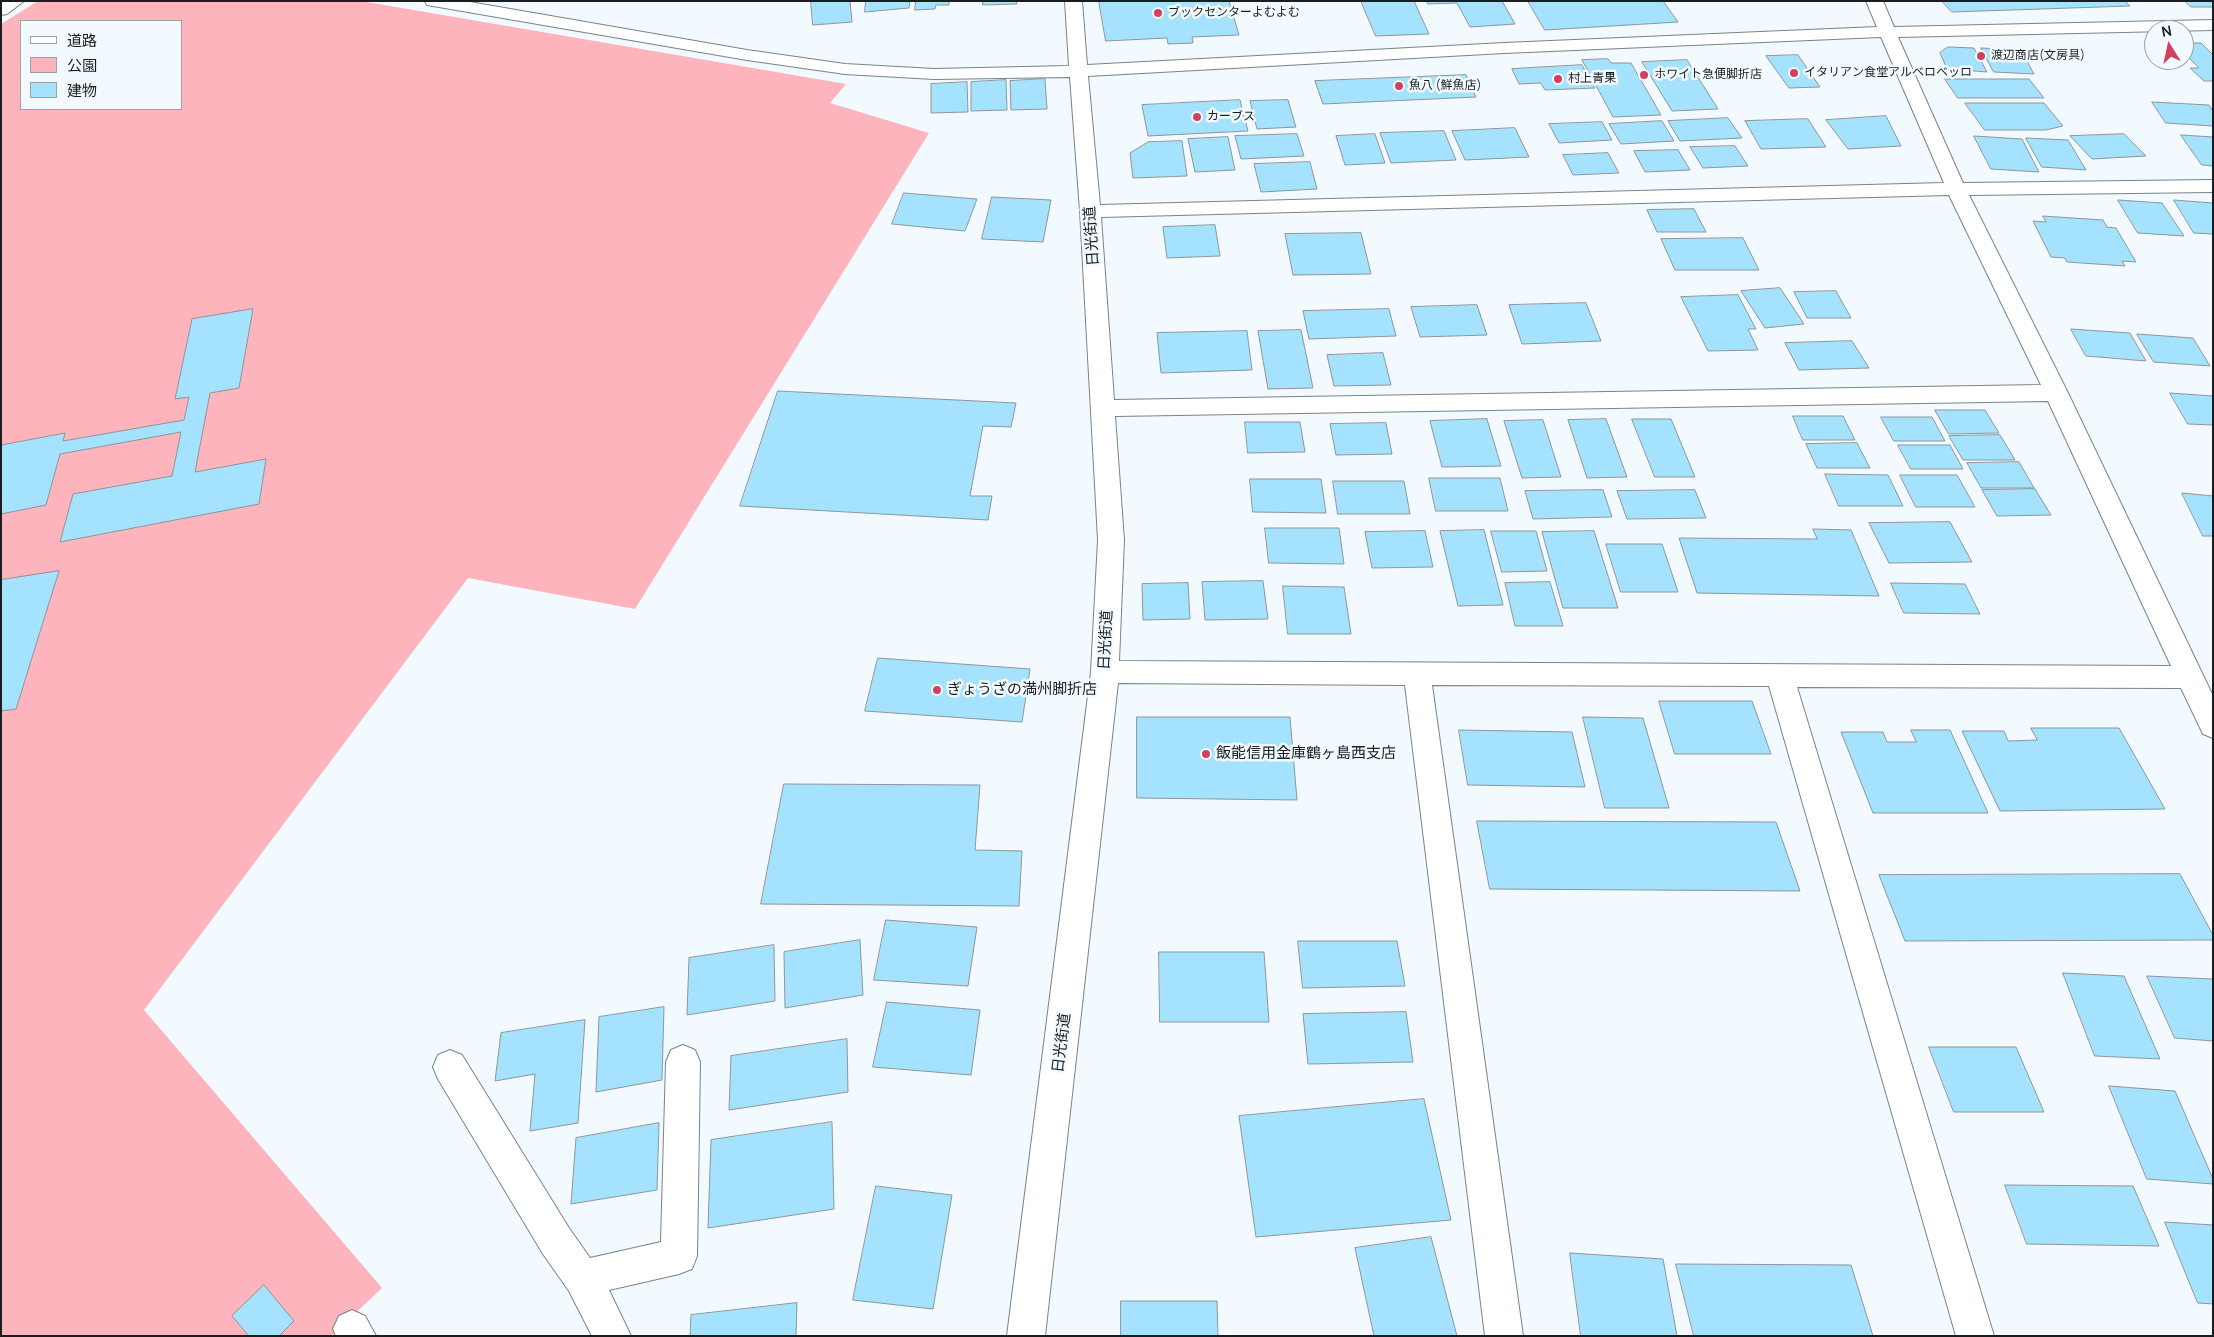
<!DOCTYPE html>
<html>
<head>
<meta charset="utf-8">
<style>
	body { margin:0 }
	#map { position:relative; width:2214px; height:1337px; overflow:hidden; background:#f2faff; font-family:Manrope,"Noto Sans JP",sans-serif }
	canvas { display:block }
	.frame { position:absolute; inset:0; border:2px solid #191d1f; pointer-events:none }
	.legend { position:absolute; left:20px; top:20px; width:162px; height:90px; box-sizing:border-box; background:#f2faff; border:1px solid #9ba2a5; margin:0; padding:6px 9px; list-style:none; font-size:15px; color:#191d1f }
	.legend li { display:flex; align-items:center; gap:10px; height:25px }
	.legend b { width:25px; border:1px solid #9ba2a5 }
	.north { position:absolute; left:2144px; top:20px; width:50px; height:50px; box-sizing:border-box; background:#f2faff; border:1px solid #9ba2a5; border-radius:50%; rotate:350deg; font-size:14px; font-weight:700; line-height:20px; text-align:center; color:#191d1f }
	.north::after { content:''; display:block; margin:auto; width:18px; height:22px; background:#d1415f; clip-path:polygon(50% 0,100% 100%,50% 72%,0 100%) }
</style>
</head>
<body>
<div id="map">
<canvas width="2214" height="1337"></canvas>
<div class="frame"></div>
<ul class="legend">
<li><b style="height:6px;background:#fff"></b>道路</li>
<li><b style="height:14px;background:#feb4bc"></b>公園</li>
<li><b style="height:14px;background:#a4e2fe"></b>建物</li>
</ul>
<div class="north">N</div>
</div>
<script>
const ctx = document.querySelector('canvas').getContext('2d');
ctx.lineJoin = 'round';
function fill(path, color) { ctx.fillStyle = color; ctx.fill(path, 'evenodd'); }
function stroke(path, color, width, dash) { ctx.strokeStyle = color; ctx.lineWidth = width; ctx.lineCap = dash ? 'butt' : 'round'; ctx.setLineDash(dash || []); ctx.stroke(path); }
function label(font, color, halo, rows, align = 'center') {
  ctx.font = font + ' Manrope,"Noto Sans JP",sans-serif'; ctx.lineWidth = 5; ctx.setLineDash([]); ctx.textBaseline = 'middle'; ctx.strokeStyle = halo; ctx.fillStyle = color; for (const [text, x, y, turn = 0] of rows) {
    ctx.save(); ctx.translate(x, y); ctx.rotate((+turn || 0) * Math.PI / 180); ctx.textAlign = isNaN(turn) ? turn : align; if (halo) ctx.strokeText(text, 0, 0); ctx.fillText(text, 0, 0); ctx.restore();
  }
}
fill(new Path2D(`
	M38,1h323l485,83 -16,19 99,30 -294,476 -167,-31 -324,432 238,278 -51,48h-330v-1312zM21,21h160v88h-160z`), '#feb4bc');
const building = new Path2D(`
	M811,1h39l2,21 -39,3z
	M866,1h44l-1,7 -44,4z
	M916,1h41h-8v4h-13l-1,4 -20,1z
	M983,1h33l1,3 -34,1z
	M1099,1h130l10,34 -47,2 1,6 -25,1 -1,-6 -61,3z
	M1361,1h53l15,33 -53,2z
	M1427,1h75l13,23 -45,3 -13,-24 -29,1z
	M1528,1h135l15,21 -133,8z
	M1942,1h183l5,5 -178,6z
	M2185,1h28v6h-22z
	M2184,43h17l12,12v26h-9l-14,-13h9l-15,-15z
	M1948,47l26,1 13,24 -40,-3 -7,-16z
	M1981,48l40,2 13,24 -40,-2z
	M1798,55l22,32 -31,1 -23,-32z
	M1608,59l3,4h20l30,52 -48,2 -31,-57z
	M1687,60l31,49 -46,2 -30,-49z
	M1582,65l13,23 -50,2 -4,-7 -22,1 -7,-15z
	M1466,75l10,22 -153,7 -8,-23z
	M1045,79l2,30 -36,1 -1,-29z
	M1945,79h84l15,19h-86z
	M1006,80l1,30 -36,1v-29z
	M967,82l1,30 -37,1v-29z
	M1240,100l8,31 -100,5 -6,-31z
	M1288,100l8,27 -39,2 -7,-28z
	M2152,102l57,3 4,6v15l-47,-3z
	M1965,103h79l19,23 -17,4h-61z
	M1886,116l15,30 -53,3 -22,-29z
	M1728,118l14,20 -62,3 -12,-20z
	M1808,119l18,28 -65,2 -16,-28z
	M1662,121l12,20 -53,3 -12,-20z
	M1602,122l10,18 -53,3 -10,-19z
	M1515,128l14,29 -64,3 -13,-29z
	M1444,131l12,29 -65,3 -11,-30z
	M1297,134l7,22 -63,3 -6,-23z
	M1375,134l10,29 -40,2 -9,-29z
	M2124,134l22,22 -54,3 -22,-23z
	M2181,135l32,2v29l-11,-1z
	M1974,136l48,3 17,33 -48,-3z
	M1228,137l7,33 -40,2 -7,-33z
	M2026,138l42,2 18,30 -44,-3z
	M1182,141l5,35 -54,2 -3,-25 18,-11z
	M1735,146l13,20 -45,2 -13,-21z
	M1678,150l12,20 -45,2 -11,-21z
	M1608,153l11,20 -46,2 -10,-20z
	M1310,162l7,27 -56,3 -7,-28z
	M904,193l73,6 -12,32 -73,-7z
	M992,197l59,3 -8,42 -61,-3z
	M2118,200l44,3 22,33 -46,-3z
	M2174,200l39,3v31l-19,-1z
	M1694,209l12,23h-49l-10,-22z
	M2043,216l60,4 4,7 9,1 20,34 -14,-1 3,5 -58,-4 -2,-4 -14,-1 -18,-36 13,1z
	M1215,225l5,31 -53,2 -4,-31z
	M1361,233l10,41 -78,1 -8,-41z
	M1743,238l16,32h-84l-14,-31z
	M1780,288l24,36 -39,4 -24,-37z
	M1836,291l15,27h-44l-13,-26z
	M1738,295l18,34h-8l10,21 -50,1 -27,-54z
	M1586,303l15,38 -79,3 -13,-39z
	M1477,305l10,30 -67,2 -9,-30z
	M253,309l-14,79 -29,5 -15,79 71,-13 -7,45 -199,38 13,-48 99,-18 9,-44 -121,22 -14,51 -45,9v-69l64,-12 -2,8 121,-21 5,-23 -14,2 17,-80z
	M1389,309l7,27 -87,3 -6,-28z
	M2071,329l59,4 16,28 -60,-5z
	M1301,330l12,58 -45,1 -10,-58z
	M1247,331l5,39 -91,3 -4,-40z
	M2137,334l56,4 17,28 -56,-4z
	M1852,341l17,27 -70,2 -14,-27z
	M1383,353l8,32 -57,1 -7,-31z
	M778,391l238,12 -5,24 -28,-1 -13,70h22l-4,24 -248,-14z
	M2170,393l43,3v29l-25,-1z
	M1935,410h50l14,23 -50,1z
	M1793,416h50l12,24h-52z
	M1881,417h51l13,24h-51z
	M1487,419l14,47 -59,1 -12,-46z
	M1606,419l21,58 -40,1 -19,-58z
	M1632,419h39l24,58h-40z
	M1543,420l18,57 -39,1 -18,-57z
	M1245,422h55l5,30 -57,1z
	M1386,423l6,31 -56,1 -6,-31z
	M2000,435l15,25h-52l-14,-24z
	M1857,443l13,25h-53l-11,-24z
	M1898,445h52l13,24h-52z
	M2019,462l15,26h-53l-14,-25z
	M1825,474l63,1 15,31h-64z
	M1900,475h57l18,32h-59z
	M1429,478h71l8,33h-72z
	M1250,479h71l5,34 -73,-1z
	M1333,481h71l6,33h-72z
	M2035,489l16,26 -54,1 -15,-26z
	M1603,490l9,27 -79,2 -8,-28z
	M1695,490l11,28 -79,1 -10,-28z
	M2182,493l31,3v40h-10z
	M1950,522l22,40 -83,1 -20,-40z
	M1265,528h74l5,36 -75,-1z
	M1813,529l38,1 28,66 -182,-3 -18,-55 138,1z
	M1484,530l19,75 -45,1 -18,-75z
	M1425,531l8,36 -61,1 -7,-36z
	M1491,531h45l11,40 -45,1z
	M1594,531l24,77h-55l-21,-76z
	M1606,544h56l16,48h-57z
	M59,571l-43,138 -15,2v-131z
	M1263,581l5,38 -63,1 -3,-38z
	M1550,582l13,44h-48l-10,-43z
	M1188,583l2,36 -47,1 -1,-36z
	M1891,583l74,1 15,30 -76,-1z
	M1283,586l61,1 7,47h-63z
	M878,658l152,11 -8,53 -157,-11z
	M1659,701h93l19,53h-96z
	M1137,717h153l7,83 -160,-2z
	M1583,717l60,1 26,90h-64z
	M2031,728h88l46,81 -165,2 -38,-80h42l4,10 29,-1z
	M1459,730l113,2 13,55 -117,-2z
	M1911,730h39l38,83h-115l-32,-81h42l4,10h29z
	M784,784l196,1 -5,65 47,1 -3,55 -258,-2z
	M1477,821l299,1 24,69 -310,-2z
	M2180,874l33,61v5l-308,1 -26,-66z
	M886,920l91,7 -9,59 -94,-6z
	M860,940l3,55 -78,13 -1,-56z
	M1298,941h99l8,45 -102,2z
	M774,945l1,56 -88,14 2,-57z
	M1159,952h105l5,70h-109z
	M2063,973l61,3 36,83 -65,-3z
	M2147,976l66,3v62l-38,-3z
	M887,1002l93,8 -9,65 -98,-8z
	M664,1007l-2,73 -66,12 3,-75z
	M1406,1012l7,50 -105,2 -5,-50z
	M585,1020l-7,103 -48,8 5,-57 -40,7 6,-48z
	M847,1039l1,53 -119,18 2,-54z
	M1929,1047h87l28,65h-90z
	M2109,1086l66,5 38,88v5l-66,-5z
	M1424,1099l27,121 -195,17 -17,-121z
	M832,1122l2,87 -126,19 3,-88z
	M659,1123l-2,67 -86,14 5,-66z
	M2005,1185l128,1 26,60 -132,-2z
	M876,1186l76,9 -19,114 -80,-9z
	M2165,1222l48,3v79l-15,-1z
	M1431,1237l26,99h-83l-19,-88z
	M1570,1253l93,6 14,77h-96z
	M1676,1264l175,1 22,71h-179z
	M264,1285l30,36 -15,15h-30l-17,-20z
	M1121,1301h96l1,35h-97z
	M797,1303l-1,33h-106l1,-21z`);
fill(building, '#a4e2fe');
stroke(building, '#8d969b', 1);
const minor = new Path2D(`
	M4,1h20l-17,13 -6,1v-12z
	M425,1h39l283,49 98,14 89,5 135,-3 -4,-65h17l5,64 417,-22 373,-16 -11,-26h17l11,26 319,-7v10l-315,7 65,146 250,-3v12l-244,3 99,198 145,303v42l-10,-4 -22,-46 -384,-1 197,649h-38l-187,-650 -337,-1 91,651h-38l-80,-651 -287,-2 -73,653h-38l84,-664 7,-132 -18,-329 -10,-134 -136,2 -89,-5 -98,-14 -314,-54 -6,-1zM1881,37l63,146 -844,22 -12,-129 416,-23zM1949,195l92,190 -927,15 -13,-183zM2048,401l123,265 -1052,-5 5,-121 -9,-124z
	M683,1045l12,5 5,12 -3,194 -5,13 -13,5 -70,16 22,46h-39l-23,-45 -26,-37 -105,-175 -5,-12 5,-12 12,-5 12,5 107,173 21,30 71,-16 5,-180 5,-12z
	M352,1310l13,6 11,20h-40l-3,-7 6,-13z`);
stroke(minor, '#798387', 2);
fill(minor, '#fff');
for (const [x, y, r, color] of [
	[1158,13,5,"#d1415f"],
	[1981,56,5,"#d1415f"],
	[1794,73,5,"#d1415f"],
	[1644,75,5,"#d1415f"],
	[1558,79,5,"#d1415f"],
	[1399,86,5,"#d1415f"],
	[1197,117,5,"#d1415f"],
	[937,690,5,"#d1415f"],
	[1206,754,5,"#d1415f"]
]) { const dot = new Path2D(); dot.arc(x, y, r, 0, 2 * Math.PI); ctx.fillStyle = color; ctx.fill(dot); stroke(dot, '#f2faff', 2); }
label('12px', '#191d1f', '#f2faff', [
	["ブックセンターよむよむ",1168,13],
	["渡辺商店(文房具)",1991,56],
	["イタリアン食堂アルベロベッロ",1804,73],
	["ホワイト急便脚折店",1654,75],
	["村上青果",1568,79],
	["魚八 (鮮魚店)",1409,86],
	["カーブス",1207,117]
], 'left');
label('15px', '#191d1f', '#f2faff', [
	["日光街道",1092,236,-94],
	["日光街道",1106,640,-87],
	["日光街道",1062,1043,-83]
]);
label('15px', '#191d1f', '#f2faff', [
	["ぎょうざの満州脚折店",947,690],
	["飯能信用金庫鶴ヶ島西支店",1216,754]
], 'left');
</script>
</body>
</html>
